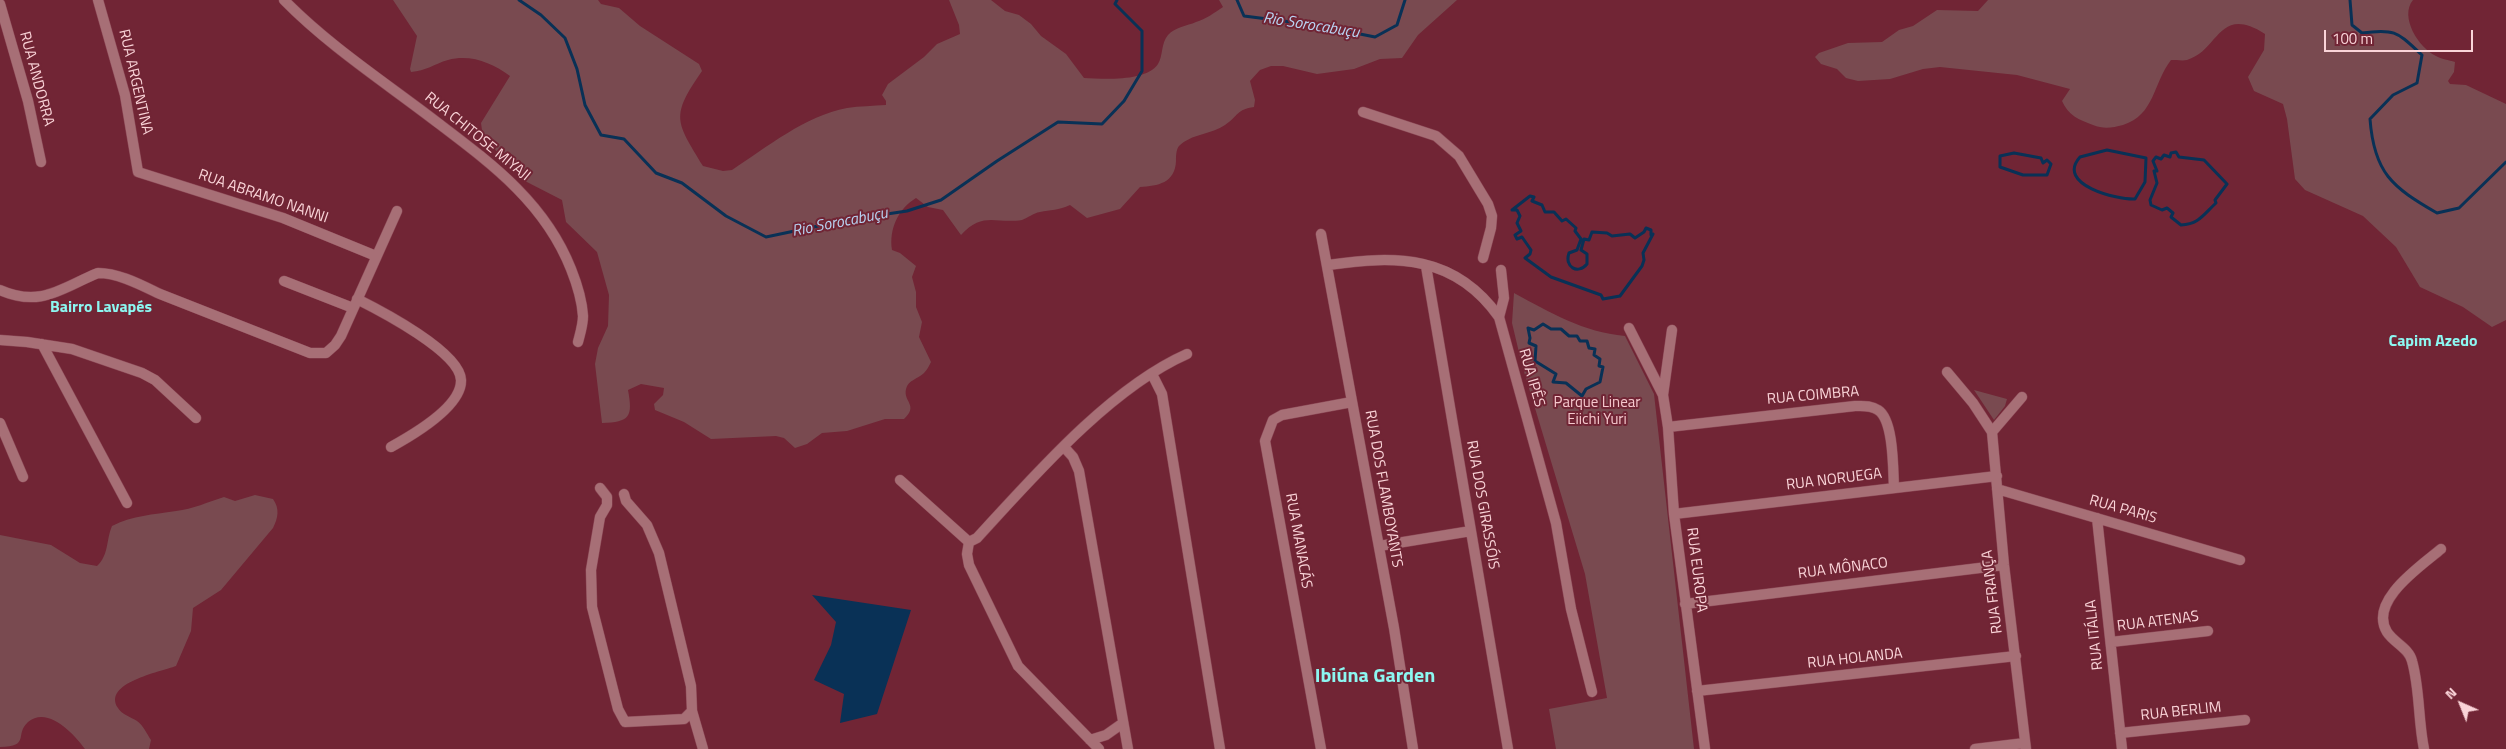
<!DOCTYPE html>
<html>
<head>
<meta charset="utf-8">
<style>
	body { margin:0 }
	#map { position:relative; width:2506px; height:749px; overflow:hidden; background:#712535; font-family:"Titillium Web",sans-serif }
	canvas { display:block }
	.north { position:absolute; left:2436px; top:679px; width:50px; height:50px; -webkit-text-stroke:4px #712535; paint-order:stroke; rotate:316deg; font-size:14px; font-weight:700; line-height:20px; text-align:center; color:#fad4d8 }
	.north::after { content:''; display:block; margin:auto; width:18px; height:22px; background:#fad4d8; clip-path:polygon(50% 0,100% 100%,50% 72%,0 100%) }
	.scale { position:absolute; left:2324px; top:30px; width:149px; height:22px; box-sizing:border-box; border:2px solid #fad4d8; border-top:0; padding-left:6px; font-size:15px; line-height:18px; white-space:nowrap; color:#fad4d8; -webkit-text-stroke:4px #712535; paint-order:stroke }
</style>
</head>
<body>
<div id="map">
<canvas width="2506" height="749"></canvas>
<div class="north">N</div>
<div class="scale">100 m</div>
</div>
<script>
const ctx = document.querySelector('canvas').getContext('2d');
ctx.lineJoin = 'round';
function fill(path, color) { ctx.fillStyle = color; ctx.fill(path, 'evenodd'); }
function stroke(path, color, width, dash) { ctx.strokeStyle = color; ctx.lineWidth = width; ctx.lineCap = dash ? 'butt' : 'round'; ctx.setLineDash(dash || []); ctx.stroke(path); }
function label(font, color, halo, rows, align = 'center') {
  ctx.font = font + ' "Titillium Web",sans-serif'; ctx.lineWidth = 4; ctx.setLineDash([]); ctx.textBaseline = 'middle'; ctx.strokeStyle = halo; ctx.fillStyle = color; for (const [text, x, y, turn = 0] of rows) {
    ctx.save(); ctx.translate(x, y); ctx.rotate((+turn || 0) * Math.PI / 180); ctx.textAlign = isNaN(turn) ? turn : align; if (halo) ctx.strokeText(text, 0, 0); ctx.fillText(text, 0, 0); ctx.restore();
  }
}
fill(new Path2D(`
	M393,0h205l3,4 18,4 21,18 59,38 3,7c-32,46 -26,50 1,95l20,5 9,-1c35,-23 73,-54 115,-62 13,-2 26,-2 39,-3v-4l-4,-6 6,-11 36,-27 13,-13 23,-10 -1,-9 -10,-25h42l14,11 14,4 12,9 10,12 25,18 18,24c19,1 62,4 74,-14 5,-8 3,-21 10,-29 7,-8 19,-9 28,-13 10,-3 18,-9 27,-15l-4,-7h238l-39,35 -16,23 -22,1 -26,10 -37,5 -34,-8h-12l-11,4 -10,11 5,19 -1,7c-17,2 -16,9 -29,18 -13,9 -34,9 -46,21 -3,4 -3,10 -3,15 -1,22 -18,25 -36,26l-20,22 -33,9 -17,-13c-11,5 -20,5 -30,7 -7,1 -12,6 -18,8 -27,4 -39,-9 -61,15l-18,-25 -15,-3 -12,-9c-18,11 -27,31 -24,52l8,3 16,13 -4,11 4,15v15l6,15 -3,15 12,25c-2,4 -4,8 -7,11 -6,6 -16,7 -18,16 -3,13 13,16 -2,30h-19l-38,12 -25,2 -15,11 -12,4 -11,-10 -8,-2 -65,3 -27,-17 -29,-12 -1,-6 9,-9 1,-7 -23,-4 -13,6c5,27 2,32 -26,33l-7,-59 3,-16 10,-22 1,-31 -12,-43 -31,-30 -4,-22 -37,-19 -42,-44 -2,-14 29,-47c-18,-13 -39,-22 -62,-16 -14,4 -22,11 -37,12l-1,-3 7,-33z
	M1988,0h425c-14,17 6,48 23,56 5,3 13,4 19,6l-1,10 -6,9 2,3 16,1 40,19v216l-14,7 -29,-20 -43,-20 -24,-40 -33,-31 -58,-26 -10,-11 -8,-60 -4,-15 -29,-13 -6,-14 16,-27 1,-16c-47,-30 -46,17 -78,26 -4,1 -11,0 -16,0 -18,23 -16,55 -48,65 -11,3 -20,4 -30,0 -14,-5 -25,-10 -31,-24l8,-12 -53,-14 -77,-8 -17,2 -33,10 -32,2 -12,-3 -9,-9 -16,-5 -6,-7 4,-4 29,-10 34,-1 17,-12 14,-4 24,-16 41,1z
	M1514,293c37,20 69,39 111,43l29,58 40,355h-138l-7,-40 58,-11 -22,-124 -63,-209 -10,-42z
	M1974,390l33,9 -2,7 -11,14z
	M255,495l18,4c7,10 5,19 0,29l-52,62 -28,18 -2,23 -15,35c-16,6 -74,17 -58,42 3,6 13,9 19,13 6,4 10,13 14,19l-2,9h-64c-10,-14 -37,-44 -57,-27 -14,13 3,24 -28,25v-212l51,10 29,18 17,3c12,-11 9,-26 15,-40 22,-11 40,-11 64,-15 17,-2 32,-9 48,-14l11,4z`), '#794a50');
fill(new Path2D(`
	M812,595l99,15 -34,104 -37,9 4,-29 -30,-14 17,-35 5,-23z`), '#093156');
stroke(new Path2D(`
	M519,0l22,15 24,23 12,31 8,36 16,30 23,4 32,34 26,10 44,33 40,21 81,-17 60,-9 34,-11 56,-39 61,-39 44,2 22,-23 18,-30v-40l-27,-27 2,-4
	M1237,0l7,16 71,9 60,12 22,-12 8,-25
	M2350,0l2,25 10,8c34,-5 36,0 60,22l-5,28 -24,12 -23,24c4,54 22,68 67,94l22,-5 47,-46
	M2107,150l39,8 -1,24 -10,17c-17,1 -80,-14 -55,-42z
	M2176,152l3,5 25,3 23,24 -12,16 1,3c-13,12 -17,21 -35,22l-10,-8 2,-4 -6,-5 -5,2 -11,-5 -1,-5 7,-17 -3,-12h3l-4,-10 3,-4 5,2 3,-4 6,2 1,-4z
	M2014,153l27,5 2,5 4,-3 4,4 -4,11h-24l-23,-8v-11z
	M1530,196l4,1 -2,4 10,4 3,7h9l8,9 4,-2 10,9 -1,3 6,8 -4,11 -8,3c-5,14 9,22 18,11v-10l-6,-4 3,-11 5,1 3,-8 15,1 5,3 18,-2 5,4 9,-6 2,-4 5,2v5l2,-1 -10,19 1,7 -2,6 -22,30 -17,3 -2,-4 -50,-18 -26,-19 5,-4 1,-4 -9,-13 -5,2 -2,-4 6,-4 -4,-8 3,-7 -3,-6h-5z
	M1543,324l8,5h10l8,7h8l3,5h7l2,7 6,1 -1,6 6,4 -1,7 4,1 -3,15 -14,7 -4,7 -16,-13 -13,-1 3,-8 -21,-13 1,-15 -7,-3 1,-5 -2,-10 6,2z`), '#093156', 3);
const street = new Path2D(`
	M98,0l27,95 13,77 145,46 93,38
	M284,0c45,46 102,83 154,123 54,41 107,80 133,146 6,15 11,30 12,47 0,9 -3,18 -5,26
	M0,4l28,97 13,61
	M1363,112l73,24 23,20 29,48 4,12 -1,12 -8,30
	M1321,234l73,394 19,121
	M1328,265c69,-10 127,-10 171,52l57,206 15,86 21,83
	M1426,266l82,483
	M284,281l69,27
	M0,290c41,18 61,-2 98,-17 21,0 43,12 62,21l150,59h16l9,-8 6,-9 56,-125
	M357,299c24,12 103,53 104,81 1,27 -50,56 -70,67
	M1499,317l5,-19 -3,-28
	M1629,328l34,67
	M1672,330l-9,65 5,32 6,87 31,235
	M0,340l27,2 45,7 70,24 13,7 41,38
	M42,344l85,159
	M1947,372l26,31 19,29 12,133 22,184
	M1152,374l10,20 58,355
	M0,423l23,54
	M1668,427l187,-21c8,0 16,-1 23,4 16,10 15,60 16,78
	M1992,432l30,-35
	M1064,447l9,10 6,14 49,278
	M900,480l69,62
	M600,488l7,9v8l-7,12 -9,53 1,37 26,102 7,13 59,-3 8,-8
	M1997,489l243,71
	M624,494l2,7 21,24 12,28 32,133 1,25 11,38
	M1674,514l323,-38
	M2097,518l25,231
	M969,542l8,-4c57,-62 133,-150 210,-184
	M969,542l-2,12 2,11 49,101 81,83
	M1379,546l92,-15
	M1685,604l319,-39
	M2111,642l97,-11
	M1697,691l319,-35
	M2120,733l125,-13
	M1090,740l16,-5 17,-12
	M1321,749l-56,-308 8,-21 9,-5 70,-13
	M1975,749l50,-6
	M2424,749c-6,-29 -4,-60 -12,-88 -3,-13 -18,-18 -25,-29 -19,-31 34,-66 54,-83`);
stroke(street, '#8c4856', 11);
stroke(street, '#a76f76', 10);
label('15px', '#fad4d8', '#712535', [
	["RUA ANDORRA",36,79,75],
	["RUA ARGENTINA",135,82,77],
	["RUA CHITOSE MIYAJI",477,137,39],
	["RUA ABRAMO NANNI",263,197,19],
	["RUA IPÊS",1531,378,74],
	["RUA COIMBRA",1813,396,-5],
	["RUA NORUEGA",1834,480,-7],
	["RUA DOS FLAMBOYANTS",1383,489,80],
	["RUA DOS GIRASSÓIS",1482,505,80],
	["RUA PARIS",2123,510,16],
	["RUA MANACÁS",1298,541,80],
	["RUA MÔNACO",1843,569,-7],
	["RUA EUROPA",1696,570,83],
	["RUA FRANÇA",1993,592,-97],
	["RUA ATENAS",2158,622,-7],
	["RUA ITÁLIA",2095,635,-96],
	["RUA HOLANDA",1855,659,-6],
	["RUA BERLIM",2181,712,-6]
]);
label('15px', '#f5c8cd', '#712535', [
	["Parque Linear",1597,403],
	["Eiichi Yuri",1597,420]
]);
label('italic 16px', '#b9d4f3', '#712535', [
	["Rio Sorocabuçu",1311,26,9],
	["Rio Sorocabuçu",840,223,-11]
]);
label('bold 16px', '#8cf7f1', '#712535', [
	["Bairro Lavapés",101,308],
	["Capim Azedo",2433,342]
]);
label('bold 20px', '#8cf7f1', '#712535', [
	["Ibiúna Garden",1375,677]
]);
</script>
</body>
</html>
